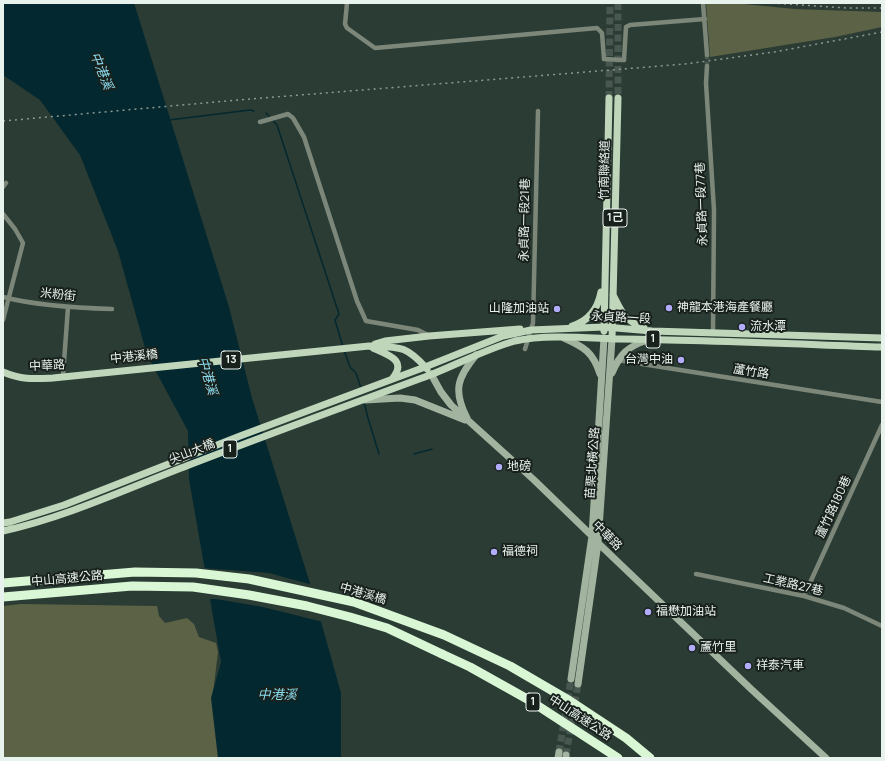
<!DOCTYPE html>
<html>
<head>
<meta charset="utf-8">
<style>
	body { margin:0 }
	#map { position:relative; width:885px; height:761px; overflow:hidden; background:#2b3c34; font-family:Manrope,sans-serif }
	canvas { display:block }
	.frame { position:absolute; inset:0; border:4px solid #e9f3ee; pointer-events:none }
</style>
</head>
<body>
<div id="map">
<canvas width="885" height="761"></canvas>
<div class="frame"></div>
</div>
<script>
const ctx = document.querySelector('canvas').getContext('2d');
ctx.lineJoin = 'round';
function fill(path, color) { ctx.fillStyle = color; ctx.fill(path, 'evenodd'); }
function stroke(path, color, width, dash) { ctx.strokeStyle = color; ctx.lineWidth = width; ctx.lineCap = dash ? 'butt' : 'round'; ctx.setLineDash(dash || []); ctx.stroke(path); }
function label(font, color, halo, rows, align = 'center') {
  ctx.font = font + ' Manrope,"Noto Sans TC",sans-serif'; ctx.lineWidth = 4; ctx.setLineDash([]); ctx.textBaseline = 'middle'; ctx.strokeStyle = halo; ctx.fillStyle = color; for (const [text, x, y, turn = 0] of rows) {
    ctx.save(); ctx.translate(x, y); ctx.rotate((+turn || 0) * Math.PI / 180); ctx.textAlign = isNaN(turn) ? turn : align; if (halo) ctx.strokeText(text, 0, 0); ctx.fillText(text, 0, 0); ctx.restore();
  }
}
fill(new Path2D(`
	M706,3h27l62,6 87,3v15l-47,10 -125,20z
	M21,604l136,2 2,10 6,7 22,-5 7,6 5,13 17,6 2,9 -5,41 6,65h-216v-152z`), '#5c6245');
fill(new Path2D(`
	M3,3h131l95,304 23,91 61,195 28,100v65h-123l-7,-60 10,-36 -32,-183 -1,-48 -41,-76 -29,-104 -38,-96 -40,-55 -37,-25z`), '#03282f');
fill(new Path2D(`
	M202,568l67,5 44,12 10,37 -60,-15 -47,-8h-8z`), '#2b3c34');
stroke(new Path2D(`
	M266,113l11,12 62,189 -4,6 8,27
	M169,120l81,-10 4,1
	M344,350l6,17 6,6 5,15
	M364,402l4,16 11,36
	M414,454l18,-5`), '#03282f', 1.5);
stroke(new Path2D(`
	M707,55v11`), '#485750', 4.5, [4.5, 2]);
stroke(new Path2D(`
	M559,752l12,-73
	M566,755l12,-71`), '#485750', 7, [7, 3.5]);
stroke(new Path2D(`
	M618,3v95
	M609,98l1,-95`), '#485750', 7, [7, 3.5]);
stroke(new Path2D(`
	M347,3l-2,21 2,4 28,20 222,-20 5,5 2,26
	M703,3l4,52
	M624,60l2,-33 4,-2 75,-6
	M707,66l-1,17 8,127 -1,124
	M260,122l28,-8 5,4 11,19 53,164 9,20 52,9 10,5
	M3,187l3,-4
	M3,214l12,15 8,14 -20,77
	M3,297c35,9 73,11 109,12
	M525,349l8,-26 5,-212
	M617,360l265,42
	M63,376l5,-69
	M696,574l108,22 40,12 38,18
	M804,596l78,-171`), '#7c877a', 4.5);
stroke(new Path2D(`
	M564,338c20,9 29,14 36,36
	M612,373c8,-19 16,-27 36,-33
	M431,374l10,18 10,13 82,74 59,57 6,7 153,146 75,69
	M365,400l35,-2 15,2 50,20
	M467,418c-14,-27 -10,-40 9,-63
	M571,679l21,-143 12,-198
	M578,684l20,-141 14,-204
	M558,758l1,-6
	M566,758v-3`), '#a2b49f', 7);
stroke(new Path2D(`
	M613,295c10,19 10,24 31,33
	M572,326c17,-5 26,-18 29,-34
	M604,331l5,-233
	M612,339l6,-241
	M375,344l10,-3 44,-5 91,-7
	M373,348c15,7 35,12 19,31
	M3,372c19,8 30,7 50,6l316,-32c30,1 37,-1 58,23
	M3,523l7,-1 54,-17 176,-69 185,-69 78,-31 28,-6 73,-3 48,4 230,7
	M3,531c64,-14 125,-43 186,-66 80,-31 160,-60 241,-90 28,-11 56,-26 85,-34 31,-7 73,-3 105,-2 88,1 175,5 262,8`), '#bfd6bb', 7);
stroke(new Path2D(`
	M3,583l132,-11 61,1 53,6 105,23 90,33 66,31 60,35 56,37 24,20
	M3,597l129,-11 61,1 56,8 58,11 43,11 37,11 55,26`), '#d9f6d5', 9);
stroke(new Path2D(`
	M772,3l74,5h36
	M3,121l235,-21 447,-36 89,-12 108,-20`), '#8c9993', 1.5, [2, 4]);
stroke(new Path2D(`
	M604,59l20,1`), '#7c877a', 4.5);
stroke(new Path2D(`
	M442,654l28,13 59,33 89,58`), '#d9f6d5', 9);
for (const [x, y, r, color] of [
	[669,308,4,"#b1adfa"],
	[557,309,4,"#b1adfa"],
	[742,327,4,"#b1adfa"],
	[681,360,4,"#b1adfa"],
	[499,467,4,"#b1adfa"],
	[494,552,4,"#b1adfa"],
	[648,612,4,"#b1adfa"],
	[692,648,4,"#b1adfa"],
	[748,666,4,"#b1adfa"]
]) { const dot = new Path2D(); dot.arc(x, y, r, 0, 2 * Math.PI); ctx.fillStyle = color; ctx.fill(dot); stroke(dot, '#19211d', 1.5); }
for (const [x, y, w] of [
	[615,218,24],
	[653,339,14],
	[231,360,20],
	[230,449,14],
	[533,702,14]
]) { const box = new Path2D(); box.roundRect(x - w / 2, y - 9, w, 18, 3); ctx.fillStyle = '#19211d'; ctx.fill(box); stroke(box, '#e9f3ee', 1); }
label('bold 11px', '#e9f3ee', null, [
	["1己",615,218],
	["1",653,339],
	["13",231,360],
	["1",230,449],
	["1",533,702]
]);
label('12px', '#e9f3ee', '#19211d', [
	["竹南聯絡道",605,170,-89],
	["永貞路一段77巷",702,204,-92],
	["永貞路一段21巷",525,220,-89],
	["米粉街",58,295,6],
	["永貞路一段",621,318,3],
	["中港溪橋",134,357,-6],
	["中華路",47,366,-3],
	["蘆竹路",751,372,9],
	["尖山大橋",192,452,-21],
	["苗栗北橫公路",593,463,-86],
	["蘆竹路180巷",834,507,-65],
	["中華路",607,536,45],
	["中山高速公路",67,579,-5],
	["工業路27巷",793,585,13],
	["中港溪橋",363,594,16],
	["中山高速公路",580,718,33]
]);
label('12px', '#e9f3ee', '#19211d', [
	["神龍本港海產餐廳",677,308],
	["山隆加油站",549,309,"right"],
	["流水潭",750,327],
	["台灣中油",673,360,"right"],
	["地磅",507,467],
	["福德祠",502,552],
	["福懋加油站",656,612],
	["蘆竹里",700,648],
	["祥泰汽車",756,666]
], 'left');
label('italic 13px', '#8bdbee', '#19211d', [
	["中港溪",101,71,68],
	["中港溪",207,376,74],
	["中港溪",277,695]
]);
</script>
</body>
</html>
